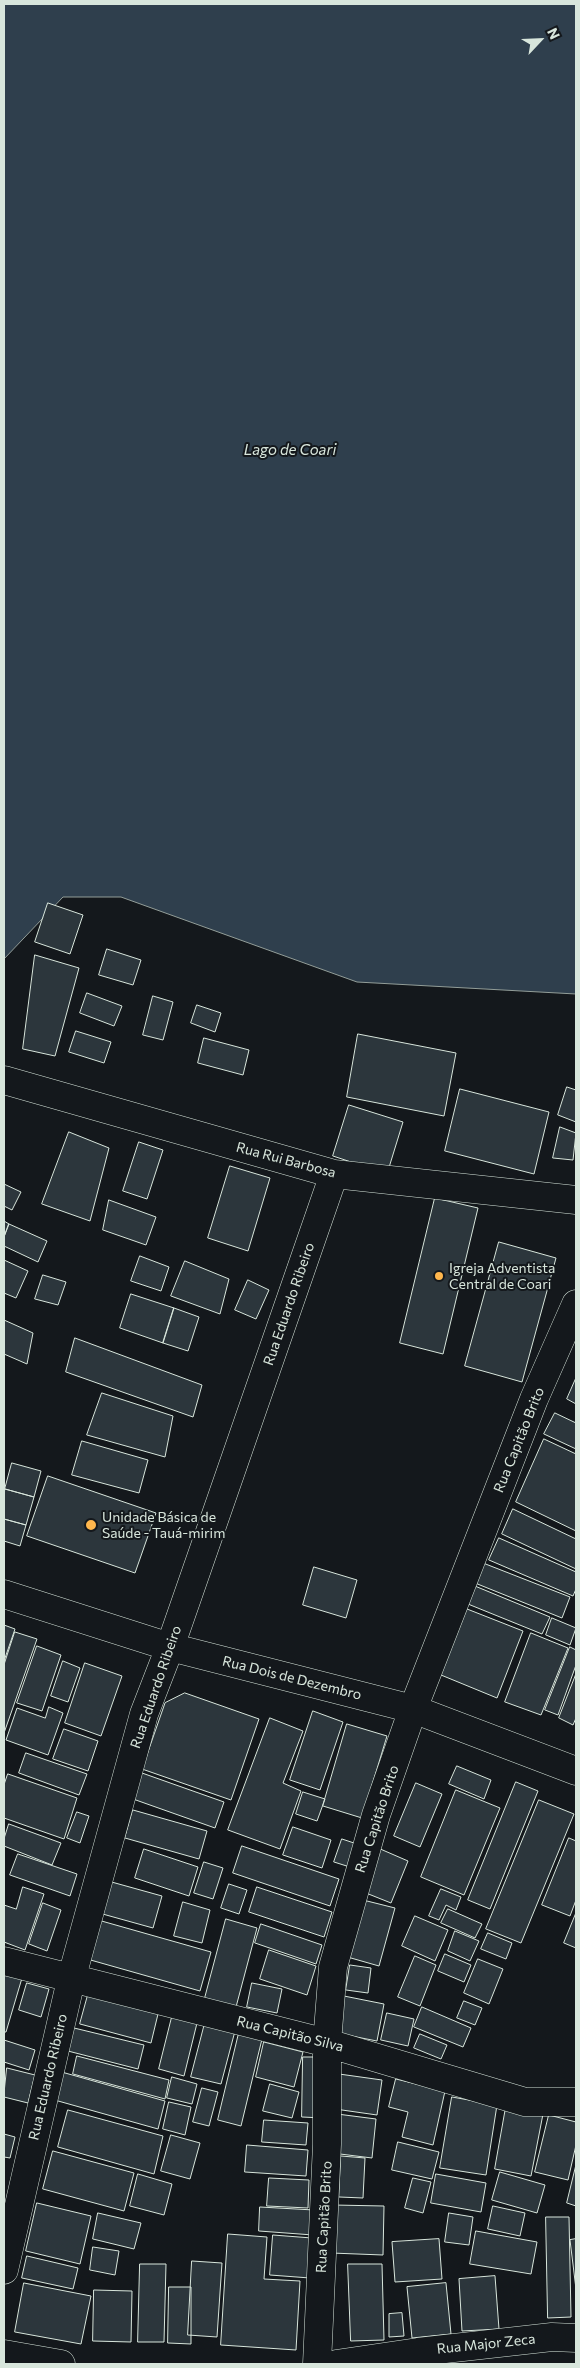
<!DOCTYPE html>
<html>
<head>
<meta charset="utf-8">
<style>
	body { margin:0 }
	#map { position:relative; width:580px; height:2368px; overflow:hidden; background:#14181c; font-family:Commissioner,sans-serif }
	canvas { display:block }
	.frame { position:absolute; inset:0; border:5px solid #d8e6dc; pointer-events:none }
	.north { position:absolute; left:515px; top:15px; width:50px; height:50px; -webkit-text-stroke:4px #14181c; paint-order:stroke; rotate:65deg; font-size:14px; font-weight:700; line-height:20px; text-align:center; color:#d8e6dc }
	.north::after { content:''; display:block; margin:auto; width:18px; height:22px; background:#d8e6dc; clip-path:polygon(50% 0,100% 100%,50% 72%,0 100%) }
</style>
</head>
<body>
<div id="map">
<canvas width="580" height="2368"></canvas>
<div class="frame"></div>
<div class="north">N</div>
</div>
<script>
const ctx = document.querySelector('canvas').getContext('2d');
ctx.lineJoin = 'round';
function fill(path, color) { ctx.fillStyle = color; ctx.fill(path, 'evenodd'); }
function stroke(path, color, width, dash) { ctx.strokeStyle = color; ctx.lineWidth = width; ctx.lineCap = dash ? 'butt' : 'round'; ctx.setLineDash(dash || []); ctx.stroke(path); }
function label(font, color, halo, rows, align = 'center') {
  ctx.font = font + ' Commissioner,sans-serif'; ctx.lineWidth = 4; ctx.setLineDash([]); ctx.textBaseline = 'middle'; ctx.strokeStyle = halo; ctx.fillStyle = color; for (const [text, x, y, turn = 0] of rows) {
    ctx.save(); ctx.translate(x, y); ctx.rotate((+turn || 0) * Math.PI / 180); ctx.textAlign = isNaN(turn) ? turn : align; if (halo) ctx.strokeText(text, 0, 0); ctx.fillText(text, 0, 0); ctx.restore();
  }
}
const water = new Path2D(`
	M4,4h572v990l-219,-12 -236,-85h-58l-59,62z`);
fill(water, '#2f3f4d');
stroke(water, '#939e99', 1);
const building = new Path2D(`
	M48,903l35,12 -13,39 -35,-12z
	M107,949l34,11 -8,25 -34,-10z
	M35,955l44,13 -24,88 -32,-7z
	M87,993l35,13 -8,20 -34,-13z
	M153,996l20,6 -10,38 -20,-5z
	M197,1005l24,8 -6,19 -24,-9z
	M76,1031l35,11 -7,21 -35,-11z
	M358,1034l98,19 -12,63 -97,-19z
	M204,1038l45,12 -6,25 -45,-12z
	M567,1087l9,3v32l-18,-7z
	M460,1089l89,23 -15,62 -89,-23z
	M349,1105l54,17 -16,52 -54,-18z
	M560,1127l16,6 -3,27 -20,-2z
	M69,1132l40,16 -19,73 -48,-17z
	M139,1142l24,8 -16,49 -24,-8z
	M230,1166l40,12 -22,73 -40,-13z
	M4,1184l17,8 -9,18 -8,-4z
	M435,1198l43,10 -35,146 -43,-11z
	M109,1200l47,17 -10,28 -43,-15z
	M4,1221l5,3 -5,13z
	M9,1224l38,17 -9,21 -34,-16v-9z
	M499,1242l57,16 -34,124 -57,-16z
	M140,1256l29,11 -8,24 -30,-10z
	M4,1260l24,11 -12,27 -12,-5z
	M185,1261l44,18 -9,35 -49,-18z
	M43,1275l23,7 -8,23 -23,-6z
	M248,1280l21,10 -13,29 -21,-9z
	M131,1294l43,14 -11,35 -43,-15z
	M174,1308l25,9 -11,34 -25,-8z
	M4,1320l29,13 -6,31 -23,-10z
	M75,1338l127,47 -9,32 -127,-45z
	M576,1378v26l-9,-5z
	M102,1393l71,23 -8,41 -78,-22z
	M555,1413l21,10v26l-32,-15z
	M544,1439l32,15v77l-60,-29z
	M82,1441l66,19 -9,33 -67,-18z
	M12,1463l29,8 -7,26 -29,-8z
	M48,1476l108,37 -21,60 -108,-37z
	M5,1489l29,8 -8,28 -22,-6z
	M513,1509l63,30v30l-74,-35z
	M4,1519l22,6 -6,21 -16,-5z
	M499,1538l77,34v17l-3,7 -84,-36z
	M483,1563l87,34 -8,21 -87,-35z
	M314,1567l43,13 -11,38 -43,-13z
	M470,1584l80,33 -8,17 -79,-32z
	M467,1609l56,22 -26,67 -56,-23z
	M552,1618l24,10 -6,17 -24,-10z
	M4,1625l11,4 -11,32z
	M15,1632l22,7 -33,94v-68z
	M531,1633l37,15 -27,67 -36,-13z
	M37,1646l24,9 -19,56 -25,-8z
	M570,1647l6,3v15l-18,50 -13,-5z
	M63,1661l17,7 -12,34 -17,-6z
	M85,1663l37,13 -21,60 -36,-13z
	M576,1674v44l-3,7 -14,-7z
	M185,1693l74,26 -28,81 -89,-31 23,-66z
	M49,1707l14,6 -15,42 -42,-15 11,-32 28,10z
	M313,1711l30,11 -23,68 -30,-10z
	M270,1718l33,13 -20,52 18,8 -21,58 -52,-19z
	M347,1724l40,12 -25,82 -39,-12z
	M64,1729l34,12 -10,30 -35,-12z
	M26,1753l61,21 -8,21 -60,-22z
	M457,1766l34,14 -7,19 -35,-15z
	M142,1773l82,29 -9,26 -82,-29z
	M8,1774l69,24 -13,41 -60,-21v-33z
	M516,1782l22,9 -48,118 -22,-9z
	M416,1783l26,11 -22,53 -26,-11z
	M456,1790l44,18 -36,87 -43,-18z
	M303,1792l22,7 -8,22 -21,-7z
	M539,1800l35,14 -53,129 -35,-14z
	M133,1810l74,21 -8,28 -74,-21z
	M77,1812l12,4 -9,27 -13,-5z
	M9,1824l52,19 -9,22 -48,-19v-7z
	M293,1827l38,13 -9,28 -39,-13z
	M569,1838l7,3v59l-6,16 -28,-11z
	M342,1839l18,6 -7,23 -19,-6z
	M242,1846l97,33 -9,27 -97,-33z
	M378,1848l30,13 -17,42 -30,-12z
	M144,1849l54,18 -9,29 -54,-18z
	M18,1854l59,20 -7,22 -60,-21z
	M204,1862l19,6 -10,31 -19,-6z
	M108,1881l54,15 -9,32 -54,-15z
	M229,1884l18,6 -8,24 -18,-6z
	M23,1887l21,7 -19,56 -21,-8v-37l12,4z
	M257,1887l75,25 -8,25 -75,-25z
	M441,1889l20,8 -5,13 -10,-5 -7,15 -10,-4z
	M359,1899l36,9 -16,58 -35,-10z
	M183,1902l27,8 -8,33 -28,-7z
	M43,1903l18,7 -14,41 -18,-7z
	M448,1909l34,15 -7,14 -34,-15z
	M576,1913v35l-12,-5z
	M415,1916l33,14 -13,31 -33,-15z
	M226,1919l31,9 -21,79 -31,-9z
	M98,1920l113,32 -11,39 -113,-32z
	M261,1924l61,21 -6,19 -61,-21z
	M455,1931l24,10 -9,20 -22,-10z
	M488,1933l24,10 -6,16 -25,-10z
	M269,1950l47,16 -9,29 -47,-16z
	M445,1954l26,11 -7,17 -26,-11z
	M415,1956l21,9 -16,41 -22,-9z
	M478,1959l25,10 -14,35 -25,-11z
	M350,1965l21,3 -3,25 -22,-3z
	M4,1973l18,5 -16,54h-2z
	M27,1983l22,6 -8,28 -22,-7z
	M252,1983l30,6 -5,24 -30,-6z
	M88,1995l70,19 -7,29 -71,-19z
	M344,1996l40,8 -7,37 -41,-8z
	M464,2001l18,7 -7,17 -18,-7z
	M422,2007l49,21 -8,19 -49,-20z
	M173,2013l25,6 -14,57 -25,-7z
	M387,2013l27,6 -6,27 -27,-6z
	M205,2023l30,8 -14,53 -30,-7z
	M70,2027l74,18 -6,24 -74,-19z
	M239,2033l23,6 -21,87 -23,-6z
	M420,2034l27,11 -6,14 -27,-11z
	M4,2040l31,10 -6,20 -25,-8z
	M264,2042l39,10 -9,35 -38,-10z
	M77,2056l92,24 -4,19 -92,-25z
	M303,2057h22l-2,61 -21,-1z
	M7,2068l28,7 -7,28 -24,-6z
	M58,2071l107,30 -7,28 -107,-30z
	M339,2074l43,6 -5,35 -42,-6z
	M172,2077l25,7 -5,20 -25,-6z
	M396,2079l49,12 -12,54 -31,-8 6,-25 -19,-5z
	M270,2084l29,8 -7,26 -29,-7z
	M202,2088l16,4 -9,34 -16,-4z
	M452,2097l45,8 -11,70 -46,-7z
	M169,2102l22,5 -6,28 -22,-6z
	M506,2107l37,7 -12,62 -36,-7z
	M68,2110l95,26 -9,38 -96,-27z
	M337,2114l39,5 -4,39 -40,-5z
	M549,2115l27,7v23l-8,35 -33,-8z
	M264,2120l44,3 -2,22 -44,-3z
	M4,2134l11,3 -5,21 -6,-1z
	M171,2135l29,8 -10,36 -29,-8z
	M398,2142l41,10 -7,27 -40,-9z
	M247,2145l61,5 -2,26 -61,-4z
	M53,2151l81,22 -10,38 -81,-22z
	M341,2156l24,2 -2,40 -24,-1z
	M576,2165v41l-9,-3z
	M500,2172l45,13 -8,28 -45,-13z
	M138,2174l34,10 -8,31 -34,-9z
	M436,2174l50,9 -5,29 -50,-9z
	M269,2178l40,2 -1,28 -41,-2z
	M413,2178l18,4 -8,31 -18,-5z
	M37,2203l54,13 -11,48 -54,-13z
	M333,2205l51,1 -1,49 -52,-2z
	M493,2206l32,7 -5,23 -32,-7z
	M260,2207l54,3 -1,25 -54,-4z
	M98,2213l43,10 -7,26 -41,-10z
	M449,2213l24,4 -4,28 -24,-3z
	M546,2217h23l2,100 -23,1z
	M476,2231l61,11 -6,32 -61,-10z
	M228,2234l39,3 -3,42 36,2 -4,69 -75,-5z
	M273,2235l39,3 -2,40 -40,-3z
	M439,2239l3,40 -47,3 -3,-40z
	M576,2239v50l-6,-49z
	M93,2247l26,4 -4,24 -25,-5z
	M27,2256l51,12 -5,21 -51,-11z
	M192,2261l30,2 -5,74 -29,-2z
	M140,2264h26l-2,78h-26z
	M348,2264h34l2,76 -33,1z
	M495,2276l4,53 -37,2 -3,-52z
	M24,2283l67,13 -10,48 -66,-12z
	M446,2283l5,51 -39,4 -5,-51z
	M169,2287h22v57l-23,-1z
	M94,2290l38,1 -1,51 -38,-1z
	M402,2313l2,23 -15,1v-23z`);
fill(building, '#2c363c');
stroke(building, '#d8e6dc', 1);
const minor = new Path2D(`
	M4,1080l330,94 242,26
	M4,1594l166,53 243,62 163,62
	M4,1961l323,82 198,59h51
	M4,2270l67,-290 73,-266 26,-67 164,-473
	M4,2354l57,10
	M317,2364l10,-220v-101l6,-76 43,-152 37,-106 121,-310 42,-95
	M336,2364l82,-12 134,-15 24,1`);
stroke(minor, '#d8e6dc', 29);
stroke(minor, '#14181c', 28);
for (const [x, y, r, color] of [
	[439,1276,5,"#ffb74d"],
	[91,1525,6,"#ffb74d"]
]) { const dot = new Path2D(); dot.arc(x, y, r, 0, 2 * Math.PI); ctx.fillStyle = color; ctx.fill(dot); stroke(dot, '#14181c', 2); }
label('14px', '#d8e6dc', '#14181c', [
	["Rua Rui Barbosa",286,1160,15],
	["Rua Eduardo Ribeiro",289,1304,-71],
	["Rua Capitão Brito",519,1440,-68],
	["Rua Dois de Dezembro",292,1678,14],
	["Rua Eduardo Ribeiro",156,1687,-71],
	["Rua Capitão Brito",377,1819,-72],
	["Rua Capitão Silva",290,2034,14],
	["Rua Eduardo Ribeiro",48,2077,-77],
	["Rua Capitão Brito",324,2217,-87],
	["Rua Major Zeca",486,2344,-6]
]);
label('14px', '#d8e6dc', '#14181c', [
	["Igreja Adventista",449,1268],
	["Central de Coari",449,1284],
	["Unidade Básica de",102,1517],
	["Saúde - Tauá-mirim",102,1533]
], 'left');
label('italic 15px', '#d8e6dc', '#14181c', [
	["Lago de Coari",290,450]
]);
</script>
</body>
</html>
